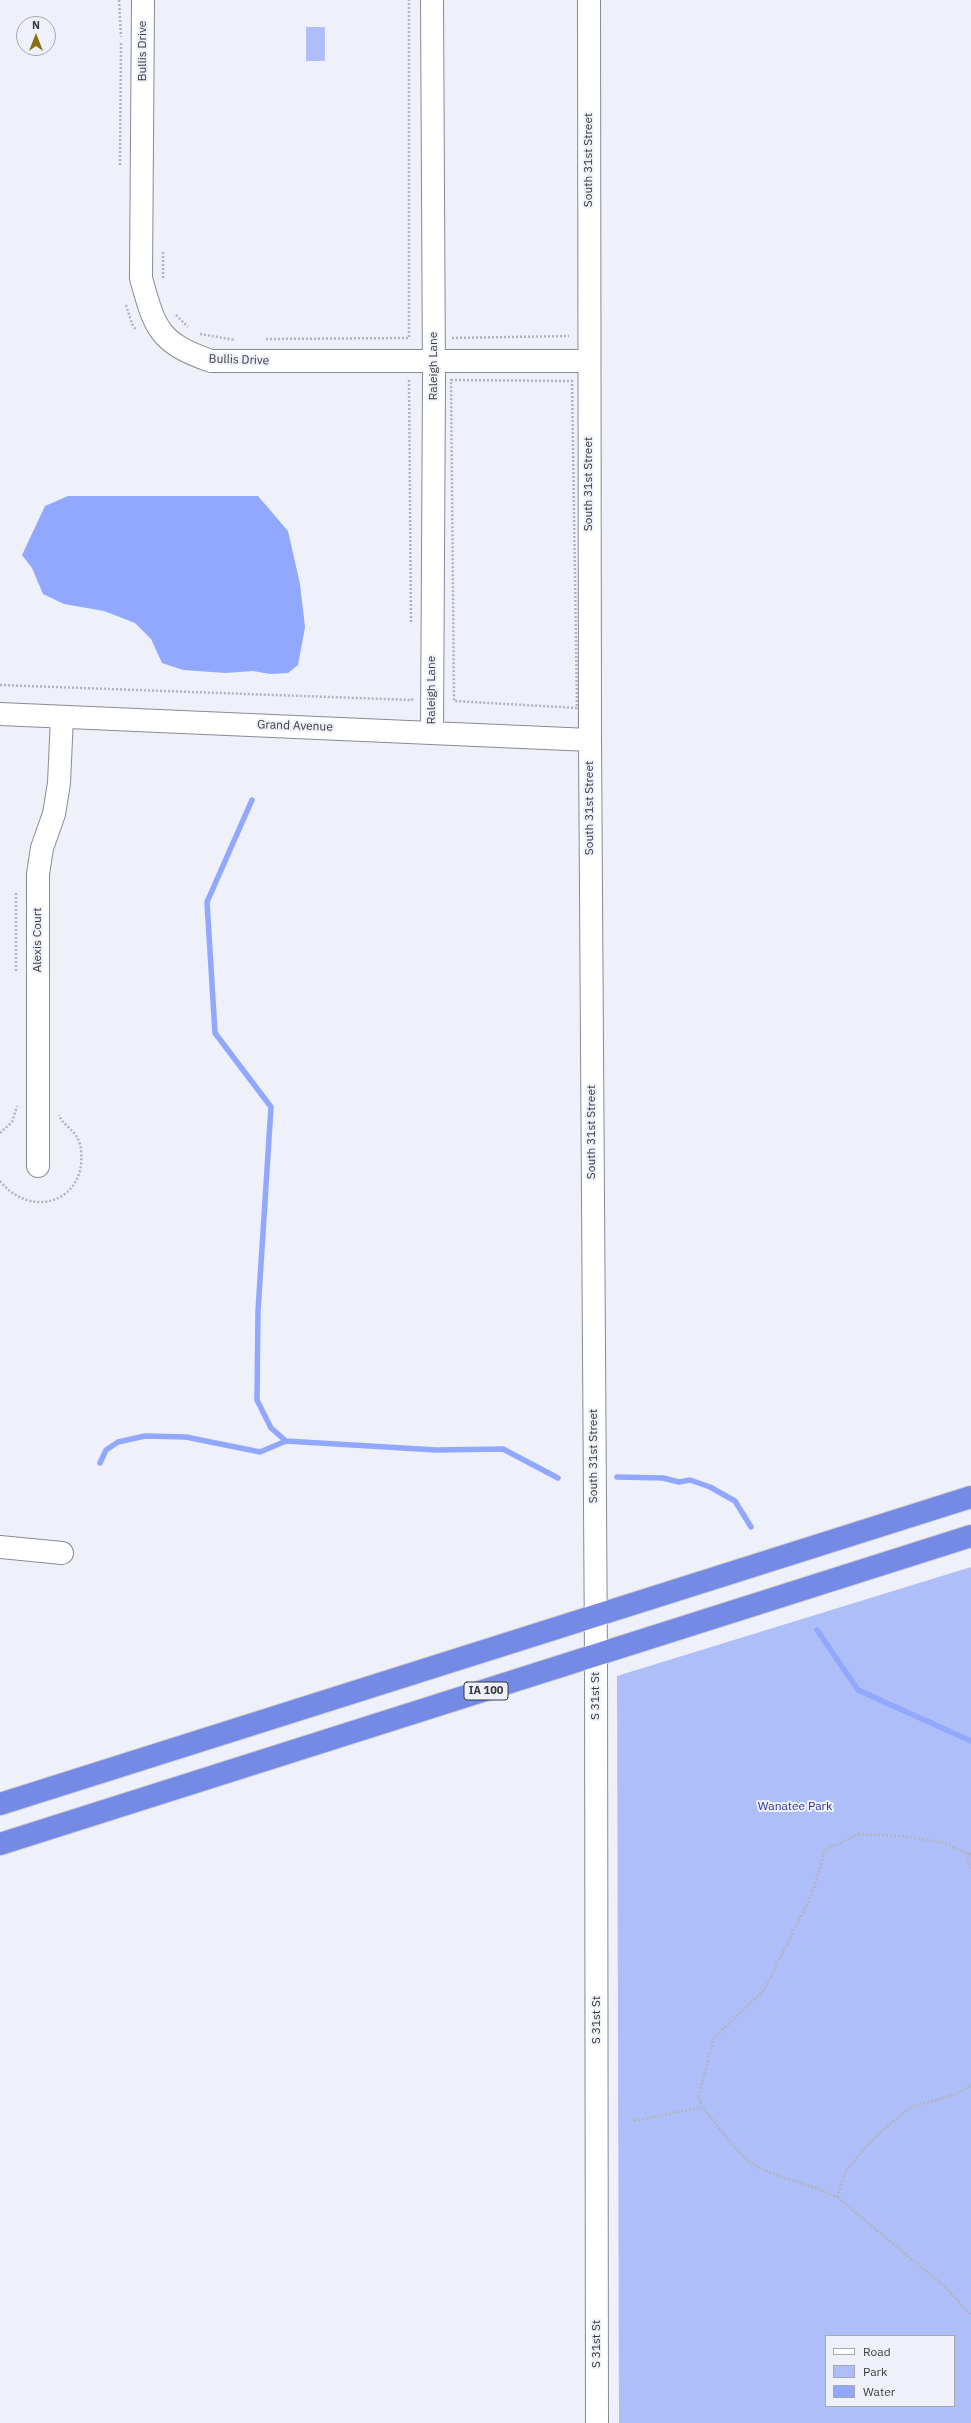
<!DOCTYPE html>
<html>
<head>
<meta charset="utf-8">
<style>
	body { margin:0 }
	#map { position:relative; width:971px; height:2423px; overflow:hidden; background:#eff1fa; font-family:"IBM Plex Sans",sans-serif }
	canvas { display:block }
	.legend { position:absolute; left:825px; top:2335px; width:130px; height:72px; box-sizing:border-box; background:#eff1fa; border:1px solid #a7a8af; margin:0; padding:5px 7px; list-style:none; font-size:12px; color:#3a3b3e }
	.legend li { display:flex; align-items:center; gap:8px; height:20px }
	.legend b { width:20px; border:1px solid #a7a8af }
	.north { position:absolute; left:16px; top:16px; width:40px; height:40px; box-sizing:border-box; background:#eff1fa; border:1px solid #a7a8af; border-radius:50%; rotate:0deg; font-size:11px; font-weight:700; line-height:16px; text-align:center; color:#3a3b3e }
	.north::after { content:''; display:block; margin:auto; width:14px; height:18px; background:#876e0e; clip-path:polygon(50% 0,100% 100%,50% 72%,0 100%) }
</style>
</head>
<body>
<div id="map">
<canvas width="971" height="2423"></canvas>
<ul class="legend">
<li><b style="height:5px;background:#fff"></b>Road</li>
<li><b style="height:11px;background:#aebef9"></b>Park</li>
<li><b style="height:11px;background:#92a8fe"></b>Water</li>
</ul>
<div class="north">N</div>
</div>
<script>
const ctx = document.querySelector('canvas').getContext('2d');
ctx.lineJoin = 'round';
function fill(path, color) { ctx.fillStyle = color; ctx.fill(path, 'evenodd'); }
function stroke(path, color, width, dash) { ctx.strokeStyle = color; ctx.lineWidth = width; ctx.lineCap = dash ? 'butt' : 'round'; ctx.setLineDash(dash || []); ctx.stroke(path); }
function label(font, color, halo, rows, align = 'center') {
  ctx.font = font + ' "IBM Plex Sans",sans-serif'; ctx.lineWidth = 4; ctx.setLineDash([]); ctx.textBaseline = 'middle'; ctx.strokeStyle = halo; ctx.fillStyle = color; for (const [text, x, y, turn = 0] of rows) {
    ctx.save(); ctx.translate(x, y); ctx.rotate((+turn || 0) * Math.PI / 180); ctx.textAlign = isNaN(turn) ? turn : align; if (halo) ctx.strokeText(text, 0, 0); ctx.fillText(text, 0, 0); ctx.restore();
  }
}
fill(new Path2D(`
	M306,27h19v34h-19z
	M971,1567v856h-352l-2,-747zM826,2336h128v70h-128z`), '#aebef9');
fill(new Path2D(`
	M68,496h190l30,35 12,53 5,43 -7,38 -10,8 -18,1 -17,-3 -27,2 -43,-3 -21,-7 -11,-24 -16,-16 -31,-12 -40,-7 -21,-10 -11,-26 -10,-13 23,-49z`), '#92a8fe');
stroke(new Path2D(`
	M252,800l-45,102 8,131 56,74 -13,204 -1,89 14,28 15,13
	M100,1463l6,-13 12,-8 27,-6 41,1 74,15 26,-11 150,9 67,-1 55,29
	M617,1477l46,1 16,4 11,-2 20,7 25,14 16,26
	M817,1630l41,60 113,51`), '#92a8fe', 5.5);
const minor = new Path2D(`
	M143,0l-2,278c14,51 18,65 70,83h378
	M589,0l1,740 6,916 1,767
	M0,714l590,26
	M432,732l2,-352 -2,-380
	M38,1166v-292l4,-26 12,-34 5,-31 3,-66
	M0,1547l62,6`);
const highway = new Path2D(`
	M0,1804l971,-307
	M0,1844l971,-308`);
stroke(minor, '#888b93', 24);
stroke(highway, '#d0d0d1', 24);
stroke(new Path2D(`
	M119,0l2,37
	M120,165l1,-123
	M163,252v27
	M126,305l6,19 4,6
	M176,315l12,12
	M200,334l35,6
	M452,338l117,-2
	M266,339l143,-1v-338
	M409,380l2,243
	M451,380l121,1 5,327 -123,-7z
	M0,685l412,15v-2
	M16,893v78
	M0,1133l12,-11 5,-16
	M0,1181c31,39 87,21 81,-31 -2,-20 -18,-23 -22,-35
	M969,1854l-27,-12 -42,-6 -41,-2 -34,16 -13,44 -48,96 -50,48 -16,59 4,10c11,13 37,48 49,56 27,16 58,20 86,34l107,89 27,29
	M971,1854h-2l-2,8 4,6
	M634,2121l68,-14
	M837,2197l10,-28 27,-31 36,-31 44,-12 17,-10`), '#b3b4bb', 2.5, [2, 2]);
stroke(minor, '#fff', 22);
stroke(highway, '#758ae5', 22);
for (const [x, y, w] of [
	[486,1691,44]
]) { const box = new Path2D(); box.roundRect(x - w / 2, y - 9, w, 18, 3); ctx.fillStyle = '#eff1fa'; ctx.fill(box); stroke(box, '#3a3b3e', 1); }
label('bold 11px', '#3a3b3e', null, [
	["IA 100",486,1691]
]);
label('12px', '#3a3b3e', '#eff1fa', [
	["Bullis Drive",143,51,-90],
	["South 31st Street",589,160,-90],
	["Bullis Drive",239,360,2],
	["Raleigh Lane",434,366,-90],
	["South 31st Street",589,484,-90],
	["Raleigh Lane",432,690,-90],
	["Grand Avenue",295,726,2],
	["South 31st Street",590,808,-90],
	["Alexis Court",38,940,-90],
	["South 31st Street",592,1132,-90],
	["South 31st Street",594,1456,-90],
	["S 31st St",596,1696,-90],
	["S 31st St",597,2020,-90],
	["S 31st St",597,2344,-90]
]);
label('12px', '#2c3596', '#eff1fa', [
	["Wanatee Park",795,1807]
]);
</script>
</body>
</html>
